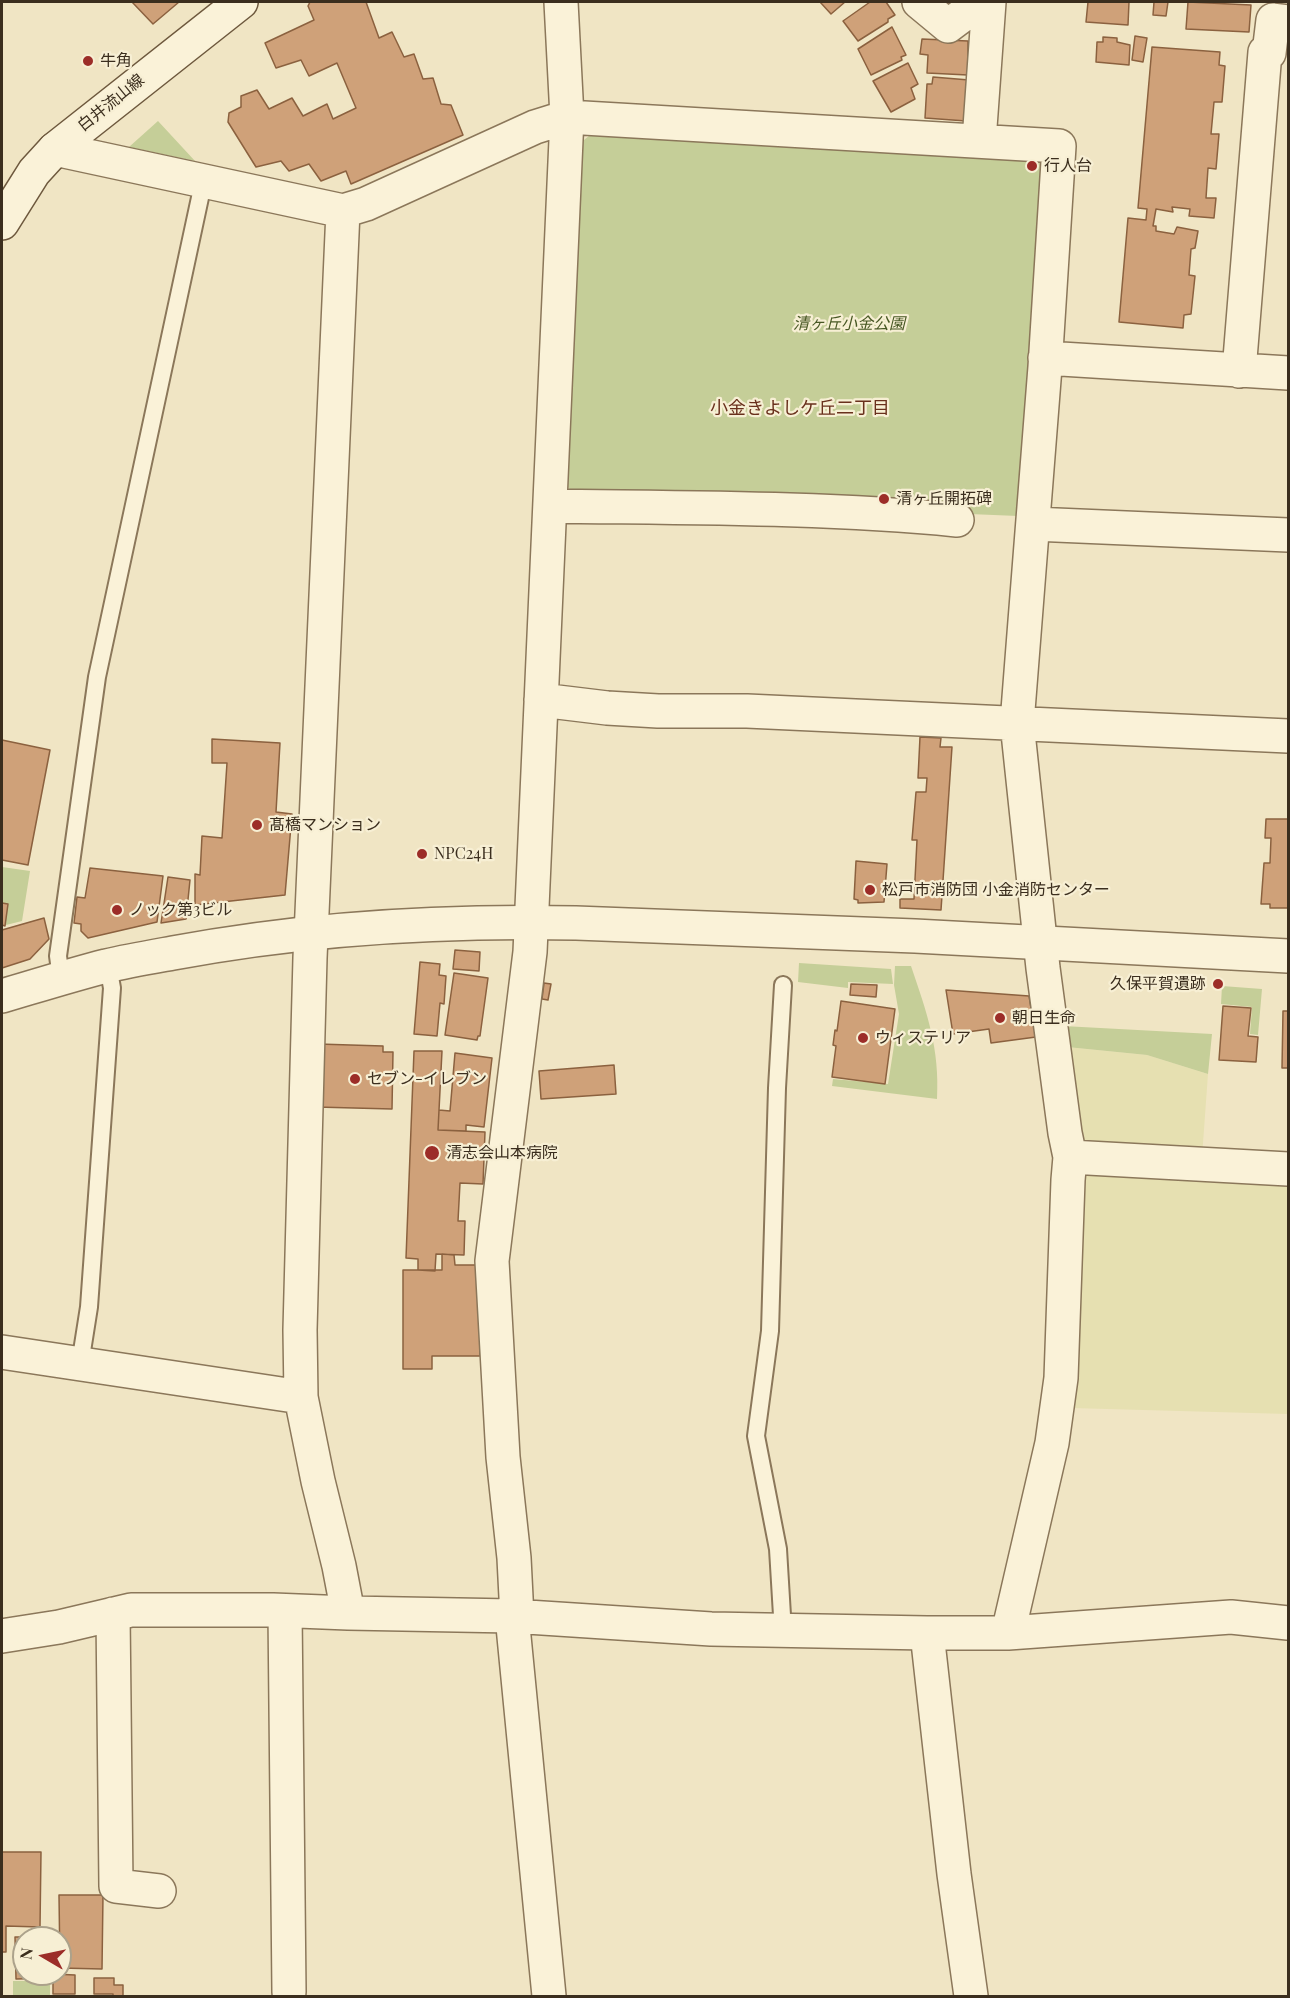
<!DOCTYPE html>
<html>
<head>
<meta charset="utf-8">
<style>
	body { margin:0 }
	#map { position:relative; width:1290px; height:1998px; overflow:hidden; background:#f0e5c4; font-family:"Playfair Display",serif }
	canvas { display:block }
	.frame { position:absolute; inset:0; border:3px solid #3b2e1e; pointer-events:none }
	.north { position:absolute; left:12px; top:1926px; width:60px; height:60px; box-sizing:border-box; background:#f7efd4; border:2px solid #aca28b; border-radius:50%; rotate:279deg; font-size:16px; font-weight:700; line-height:24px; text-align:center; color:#3b2e1e }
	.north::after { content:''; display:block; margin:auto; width:21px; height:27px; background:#9c2d28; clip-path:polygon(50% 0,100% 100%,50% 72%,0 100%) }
</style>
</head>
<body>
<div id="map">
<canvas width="1290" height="1998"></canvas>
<div class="frame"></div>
<div class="north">N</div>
</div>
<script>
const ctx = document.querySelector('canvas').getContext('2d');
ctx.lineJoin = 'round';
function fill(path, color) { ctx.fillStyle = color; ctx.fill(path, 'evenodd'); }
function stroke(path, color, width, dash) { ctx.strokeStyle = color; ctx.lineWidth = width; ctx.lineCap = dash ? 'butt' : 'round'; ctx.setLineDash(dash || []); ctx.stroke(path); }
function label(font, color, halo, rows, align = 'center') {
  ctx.font = font + ' "Playfair Display","Noto Sans JP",serif'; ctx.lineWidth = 4.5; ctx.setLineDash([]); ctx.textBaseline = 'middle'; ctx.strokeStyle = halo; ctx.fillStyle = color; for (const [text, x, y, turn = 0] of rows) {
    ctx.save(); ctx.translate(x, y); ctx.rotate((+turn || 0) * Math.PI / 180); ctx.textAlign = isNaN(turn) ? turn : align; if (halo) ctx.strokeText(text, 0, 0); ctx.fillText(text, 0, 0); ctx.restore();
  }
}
fill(new Path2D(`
	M1067,1047l80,8 61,19 -6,83 -119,-9z
	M1078,1173l210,6v235l-217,-6z`), '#e6e0b1');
fill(new Path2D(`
	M158,121l37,40 -66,-14z
	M595,131l452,21 -29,364 -440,-18 -14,-15 15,-339z
	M2,867l28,4 -8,50 -20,5z
	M799,963l92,6 2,15 -45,-2v6l-50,-6z
	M895,966h16c16,47 29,83 26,133l-105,-13 1,-7 55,5 11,-70 -5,-29z
	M1222,986l40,3 -4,46 -8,-1 2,-27 -31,-3z
	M1063,1026l149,8 -4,40 -61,-19 -80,-8z
	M13,1981h37v15h-37z`), '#c5ce98');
const building = new Path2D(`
	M132,2h47l-26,22z
	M310,2h56l13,36 13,-6 12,25 10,-3 9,25 10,-1 8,26 10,1 12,30 -112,49 -5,-13 -25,10 -12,-17 -20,7 -8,-10 -25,6 -28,-45 1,-9 12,-6v-11l16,-6 12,19 23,-11 11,18 24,-12 6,15 23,-11 -19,-45 -28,13 -8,-16 -25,8 -11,-25 49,-23 -6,-14z
	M820,2h25l-14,12z
	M870,2h16l9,13 -7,4v3l-30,19 -15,-20z
	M1088,2h41l-1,23 -42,-3z
	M1154,2h14l-2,14 -13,-1z
	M1188,2l63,3 -2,27 -63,-3z
	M892,27l14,28 -5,2 1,3 -31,15 -13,-26z
	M1135,36l12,2 -4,24 -11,-2z
	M1103,37l14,1v4l13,3 -1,20 -33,-3 1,-20h6z
	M922,39l46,2v34l-41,-2 1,-18 -8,-1z
	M1152,47l68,5 -1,13 6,1 -3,36h-8l-3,32h8l-3,35 -8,-1 -2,30h10l-2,20 -25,-2 1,-7 -18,-2 1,5 -17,-3 -3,17h3v5l18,3 3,-7 21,4 -3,17 -4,1 -2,26 6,1 -4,38 -7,1 -1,13 -64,-6 9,-104 18,2 1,-11 -9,-1z
	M908,63l10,21 -7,4 4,11 -24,13 -18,-31z
	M933,77l36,3 -3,41 -41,-3 2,-34h5z
	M920,737l21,1 -1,9h12l-11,163 -41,-2v-9h14l3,-59h-5l4,-48h10l1,-14h-9z
	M212,739l68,4 -4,69 16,2 -7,81 -90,10v-31l5,1 2,-39 20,2 5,-75h-15z
	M2,740l48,10 -22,115 -26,-5z
	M1266,819h22v89h-18v-4h-9l3,-41h6l1,-25h-6z
	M856,861l31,3 -3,38 -26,1v-3l-4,-1z
	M90,868l73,8 -6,46 -69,16 -7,-7v-7l-7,-1 3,-26 8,1z
	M168,877l22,3 -4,39 -25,4z
	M2,903l6,1 -3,22 -3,-1z
	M44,918l5,21 -19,20 -28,9v-38z
	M455,950l25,2 -1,19 -26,-2z
	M420,962l20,2 -1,11 7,1 -2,28 -4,-1 -3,33 -23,-2z
	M454,973l34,5 -8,58h-2l-1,4 -32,-5z
	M544,983l7,1 -3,16 -6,-1z
	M851,984l26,1 -1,12 -26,-2z
	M946,990l83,6 7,41 -45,6 -2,-14 -36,5z
	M841,1001l54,8 -10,75 -53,-7 4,-31 -3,-1 2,-15 2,1z
	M1223,1006l28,2 -3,28 10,1 -2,25 -37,-2z
	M1283,1011h5v57h-6z
	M318,1044l65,2v6h10l-1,57 -76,-2z
	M414,1051h28l-4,79 47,2 -2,52 -23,-1 -2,38h7l-1,34 -28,-1 -1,17 -17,-1v-11l-12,-1z
	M455,1053l37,5 -8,69 -18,-2v6l-28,-1 1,-20 11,1z
	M614,1065l2,29 -75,5 -2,-28z
	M442,1254l12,1 1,10h25v91h-48v13h-29v-99h39z
	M2,1852h39l-1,75 -34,-1v26h-4z
	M59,1895h44l-1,74 -42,-1z
	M15,1937h36l-27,1v36h28v4l-36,1z
	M53,1974l22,1v19h-22z
	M94,1978h20v7h9v11h-10v-2h-19z`);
fill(building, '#cfa179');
stroke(building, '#8b613f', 1.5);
const service = new Path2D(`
	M61,978l-3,-22 39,-279 107,-498
	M80,1364l9,-57 23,-319 -4,-22
	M783,1632l-5,-83 -22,-113 14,-105 7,-243 6,-103`);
const minor = new Path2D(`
	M919,2l29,24 32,-24
	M979,141l10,-139
	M55,149l288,62 23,-7 169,-77 32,-10 492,29 -14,221 -28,356 26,245 22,165 5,24 -2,23 -7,198 -9,65 -44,190
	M343,211l-33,747 -10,372 1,67 17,84 21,85 9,47
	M1045,358l243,15
	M1239,371l26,-319 4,1 4,-33 15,2
	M550,506c135,2 272,1 407,14
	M1033,524l255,11
	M541,700l66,8 51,3h89l541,25
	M1070,1157l218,12
	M2,1352l299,45
	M285,1611l4,381
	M113,1614l3,272 43,5
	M512,1616l37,380
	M517,1617l-3,-59 -11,-101 -11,-196 38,-309 37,-835 -6,-115
	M927,1633l27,241 17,122
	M2,1636l57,-9 72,-17h142l75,3 164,3 199,13 216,4h81l223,-16 57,6`);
const tertiary = new Path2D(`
	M2,996c34,-10 69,-21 104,-30 22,-5 45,-9 67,-13 134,-25 268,-33 403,-30l339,13 373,20`);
const secondary = new Path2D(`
	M2,223l32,-51 21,-23 186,-147`);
stroke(service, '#8b775a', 20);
stroke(minor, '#8b775a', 36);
stroke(tertiary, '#8b775a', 36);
stroke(secondary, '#6d583d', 36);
stroke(service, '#faf2d8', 16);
stroke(minor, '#faf2d8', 33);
stroke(tertiary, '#faf2d8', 33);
stroke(secondary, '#faf2d8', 33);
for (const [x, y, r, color] of [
	[88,61,6,"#9c2d28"],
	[1032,166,6,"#9c2d28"],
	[884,499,6,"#9c2d28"],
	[257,825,6,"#9c2d28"],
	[422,854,6,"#9c2d28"],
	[870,890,6,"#9c2d28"],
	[117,910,6,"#9c2d28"],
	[1218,984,6,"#9c2d28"],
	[1000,1018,6,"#9c2d28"],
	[863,1038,6,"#9c2d28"],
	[355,1079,6,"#9c2d28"],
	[432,1153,8,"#9c2d28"]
]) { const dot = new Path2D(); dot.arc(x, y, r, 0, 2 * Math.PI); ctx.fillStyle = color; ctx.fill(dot); stroke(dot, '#f7efd4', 2); }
label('16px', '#3b2e1e', '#f7efd4', [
	["牛角",100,61],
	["行人台",1044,166],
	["清ヶ丘開拓碑",896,499],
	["髙橋マンション",269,825],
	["NPC24H",434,854],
	["松戸市消防団 小金消防センター",882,890],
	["ノック第3ビル",129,910],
	["久保平賀遺跡",1206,984,"right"],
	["朝日生命",1012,1018],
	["ウィステリア",875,1038],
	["セブン-イレブン",367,1079],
	["清志会山本病院",446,1153]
], 'left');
label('16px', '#3b2e1e', '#f7efd4', [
	["白井流山線",111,103,-39]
]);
label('italic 16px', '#485824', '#f7efd4', [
	["清ヶ丘小金公園",849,324]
]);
label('18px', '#69301c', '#f7efd4', [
	["小金きよしケ丘二丁目",800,408]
]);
</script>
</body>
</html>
